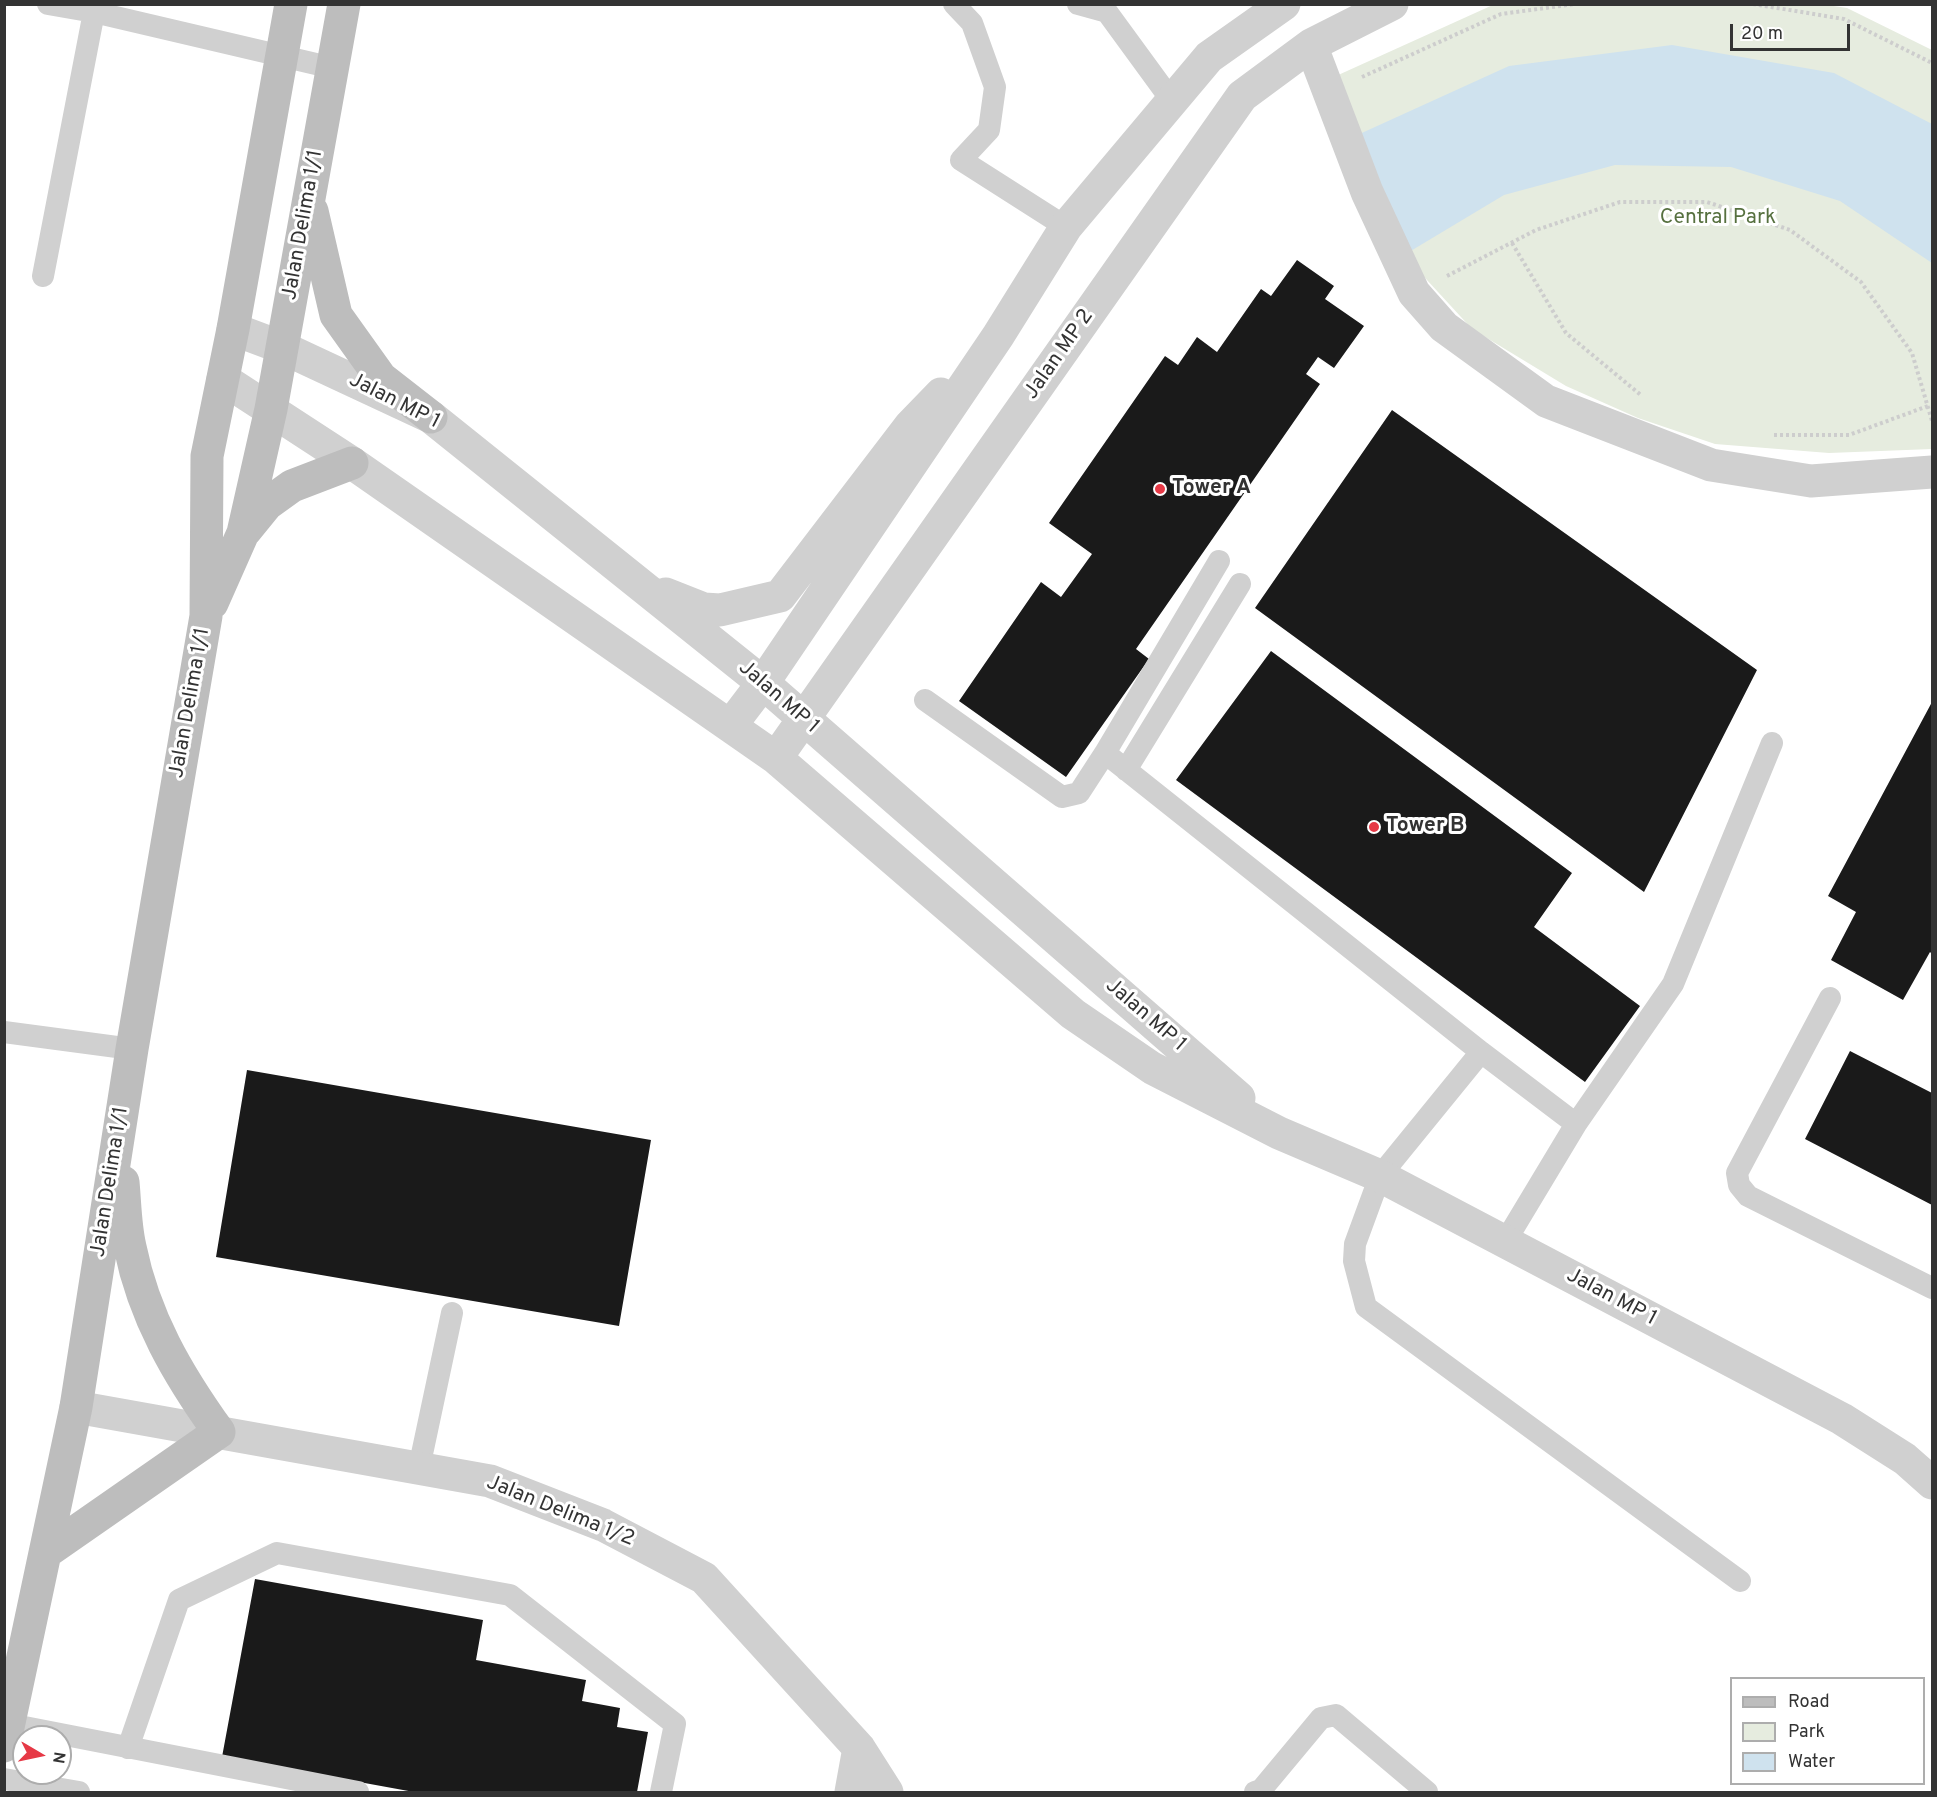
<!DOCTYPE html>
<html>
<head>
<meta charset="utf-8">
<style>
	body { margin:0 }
	#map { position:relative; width:1937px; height:1797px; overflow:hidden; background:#fff; font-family:Overpass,sans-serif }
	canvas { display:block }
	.frame { position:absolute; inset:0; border:6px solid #333; pointer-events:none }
	.legend { position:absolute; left:1730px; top:1677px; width:195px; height:108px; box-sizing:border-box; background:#fff; border:2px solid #adadad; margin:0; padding:8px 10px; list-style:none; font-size:18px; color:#333 }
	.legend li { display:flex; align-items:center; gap:12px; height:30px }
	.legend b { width:30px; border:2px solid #adadad }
	.north { position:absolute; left:12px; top:1725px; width:60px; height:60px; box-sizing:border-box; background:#fff; border:2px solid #adadad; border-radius:50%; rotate:99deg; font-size:16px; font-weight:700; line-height:24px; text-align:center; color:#333 }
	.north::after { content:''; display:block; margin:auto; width:21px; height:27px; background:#e63946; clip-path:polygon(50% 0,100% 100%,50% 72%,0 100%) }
	.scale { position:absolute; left:1730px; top:24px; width:120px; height:27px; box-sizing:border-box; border:3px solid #333; border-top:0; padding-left:8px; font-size:18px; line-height:21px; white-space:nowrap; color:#333; -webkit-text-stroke:4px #fff; paint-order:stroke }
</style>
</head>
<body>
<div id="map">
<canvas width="1937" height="1797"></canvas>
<div class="frame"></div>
<ul class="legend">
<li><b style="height:8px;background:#bdbdbd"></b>Road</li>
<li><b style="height:16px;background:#e6ecdf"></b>Park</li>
<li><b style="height:16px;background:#cfe2ee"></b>Water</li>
</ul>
<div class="north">N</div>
<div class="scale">20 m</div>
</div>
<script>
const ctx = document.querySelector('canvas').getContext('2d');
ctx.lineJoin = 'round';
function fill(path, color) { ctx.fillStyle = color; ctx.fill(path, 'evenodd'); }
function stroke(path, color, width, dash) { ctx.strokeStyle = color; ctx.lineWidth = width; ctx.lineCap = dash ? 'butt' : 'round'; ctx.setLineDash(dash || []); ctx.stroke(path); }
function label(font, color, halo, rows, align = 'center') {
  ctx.font = font + ' Overpass,sans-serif'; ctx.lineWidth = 6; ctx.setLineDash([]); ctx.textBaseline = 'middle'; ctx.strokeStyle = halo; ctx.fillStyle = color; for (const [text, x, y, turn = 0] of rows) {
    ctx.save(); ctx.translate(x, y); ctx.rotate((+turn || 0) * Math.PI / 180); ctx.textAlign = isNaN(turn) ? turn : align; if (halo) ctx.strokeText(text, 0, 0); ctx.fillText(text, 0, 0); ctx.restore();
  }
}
fill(new Path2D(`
	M1495,4l332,1 20,3 85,42v399l-103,4 -114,-9 -77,-26 -72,-32 -94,-57 -68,-74 -68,-179z`), '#e6ecdf');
fill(new Path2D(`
	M1672,45l162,28 98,51v139l-92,-62 -109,-34 -116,-2 -111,30 -100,60 -51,-118 156,-71z`), '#cfe2ee');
fill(new Path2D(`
	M1297,260l37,26 -9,13 39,27 -30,42 -16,-11 -12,17 14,10 -184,265 13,10 -83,118 -107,-76 82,-119 20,15 31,-43 -43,-31 116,-167 13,9 19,-28 20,15 44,-63 10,7z
	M1392,410l365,260 -113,222 -389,-284z
	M1271,651l301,222 -38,54 106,79 -55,76 -409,-302z
	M1932,702v252l-2,-2 -27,48 -72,-40 25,-48 -28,-16z
	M1850,1051l82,42v112l-127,-66z
	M247,1070l404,70 -32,186 -403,-69z
	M255,1579l228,41 -7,40 110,20 -4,21 38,7 -3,19 31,5 -11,60h-223l-192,-35z`), '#1a1a1a');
stroke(new Path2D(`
	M1753,4l91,15 88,44
	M1362,77l139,-63 74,-10
	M1512,243l54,90 76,63
	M1447,276l89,-46 84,-28h87l83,28 71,52 51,71 20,68
	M1774,435h75l79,-29`), '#cdcdcd', 4, [3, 3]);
stroke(new Path2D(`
	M96,4l-2,8 239,56
	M954,4l18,19 23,64 -6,43 -28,30 105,67
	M1078,4l29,8 65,89
	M43,276l51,-264 -46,-8
	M925,700l137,97 17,-4 26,-40 376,299 95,72
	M1105,753l114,-192
	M1126,770l114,-186
	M1830,998l-93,175 2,12 9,11 184,92
	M4,1032l128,17
	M1481,1052l-101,124 -25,68 -1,17 12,46 374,274
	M1505,1242l71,-118 97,-140 99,-241
	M419,1468l33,-155
	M9,1724l349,68
	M128,1748l51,-148 98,-47 233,42 165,129 -14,68
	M4,1779l75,13
	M1255,1792l6,-2 60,-72 15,-3 91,77`), '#d0d0d0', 22);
stroke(new Path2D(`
	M1311,45l56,147 47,101 30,34 102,74 165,64 100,16 121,-9
	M233,329l48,18 150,70 332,266 476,415
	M223,379l129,84 424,295 297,256 79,54 127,65 101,43 462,243 63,40 27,24
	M666,594l38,15 16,1 60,-14 130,-170 31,-32
	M731,725l32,-42 235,-347 68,-109 143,-170 75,-53
	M776,758l466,-662 69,-51 81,-41
	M76,1407l414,74 113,44 101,53 155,170 28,44
	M851,1792l8,-44`), '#d0d0d0', 33);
stroke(new Path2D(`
	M312,211l24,104 45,63 50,39
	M245,531l22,-27 25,-18 60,-23
	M212,603l31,-70 28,-124 73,-405
	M45,1553l174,-121c-41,-57 -75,-115 -89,-185 -5,-21 -5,-44 -7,-65
	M4,1746l72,-339 56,-358 74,-433 1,-160 26,-127 58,-325`), '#bdbdbd', 33);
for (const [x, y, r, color] of [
	[1160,489,6,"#e63946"],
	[1374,827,6,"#e63946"]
]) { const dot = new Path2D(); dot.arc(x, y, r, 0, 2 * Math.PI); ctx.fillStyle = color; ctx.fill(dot); stroke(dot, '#fff', 2); }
label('21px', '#56703f', '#fff', [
	["Central Park",1718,219]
]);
label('21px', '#333', '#fff', [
	["Jalan Delima 1/1",304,225,-80],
	["Jalan MP 2",1060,355,-55],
	["Jalan MP 1",394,402,27],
	["Jalan MP 1",778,698,41],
	["Jalan Delima 1/1",191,703,-80],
	["Jalan MP 1",1145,1016,41],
	["Jalan Delima 1/1",111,1182,-81],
	["Jalan MP 1",1611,1298,28],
	["Jalan Delima 1/2",560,1512,22]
]);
label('bold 21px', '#333', '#fff', [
	["Tower A",1172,489],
	["Tower B",1386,827]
], 'left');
</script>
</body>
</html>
